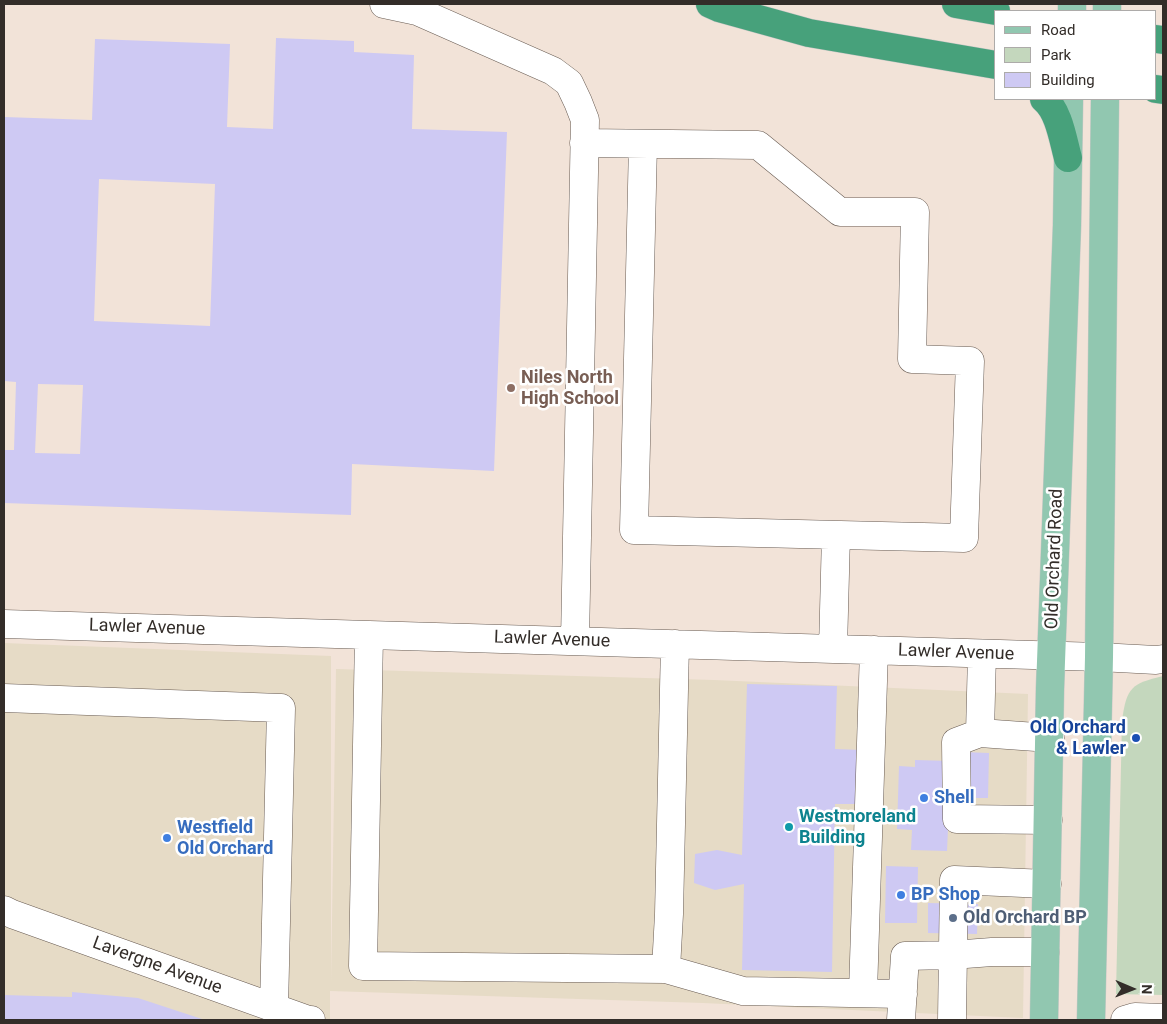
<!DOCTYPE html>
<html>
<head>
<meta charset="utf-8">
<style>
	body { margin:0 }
	#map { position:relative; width:1167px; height:1024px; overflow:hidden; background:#f2e3d8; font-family:Roboto,sans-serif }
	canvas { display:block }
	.frame { position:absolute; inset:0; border:5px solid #332d29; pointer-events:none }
	.legend { position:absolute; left:994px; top:10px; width:162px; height:90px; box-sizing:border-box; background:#fff; border:1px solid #adaba9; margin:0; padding:6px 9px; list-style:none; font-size:15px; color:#332d29 }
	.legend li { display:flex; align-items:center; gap:10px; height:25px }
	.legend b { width:25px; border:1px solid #adaba9 }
	.north { position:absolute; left:1107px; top:964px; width:50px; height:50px; -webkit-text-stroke:4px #fff; paint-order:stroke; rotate:91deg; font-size:14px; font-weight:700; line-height:20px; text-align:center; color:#332d29 }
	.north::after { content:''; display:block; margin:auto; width:18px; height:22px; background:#332d29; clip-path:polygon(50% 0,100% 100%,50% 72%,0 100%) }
</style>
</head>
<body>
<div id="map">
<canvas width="1167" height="1024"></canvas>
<div class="frame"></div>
<ul class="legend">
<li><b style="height:6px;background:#91c7b0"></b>Road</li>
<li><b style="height:14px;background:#c4d7bd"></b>Park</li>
<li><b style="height:14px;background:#cec9f3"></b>Building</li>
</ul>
<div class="north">N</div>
</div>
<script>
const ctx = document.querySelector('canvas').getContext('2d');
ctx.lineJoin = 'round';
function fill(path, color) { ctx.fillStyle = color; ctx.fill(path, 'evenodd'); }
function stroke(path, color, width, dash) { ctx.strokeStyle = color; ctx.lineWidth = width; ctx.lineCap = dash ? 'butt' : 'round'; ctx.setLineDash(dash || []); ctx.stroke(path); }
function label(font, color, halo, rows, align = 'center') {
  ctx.font = font + ' Roboto,sans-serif'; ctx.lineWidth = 5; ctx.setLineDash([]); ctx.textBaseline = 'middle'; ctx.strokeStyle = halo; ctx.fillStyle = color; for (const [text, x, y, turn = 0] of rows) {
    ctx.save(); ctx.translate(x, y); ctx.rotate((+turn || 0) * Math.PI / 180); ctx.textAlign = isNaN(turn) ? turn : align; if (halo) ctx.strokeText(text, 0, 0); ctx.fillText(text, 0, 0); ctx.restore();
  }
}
fill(new Path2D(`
	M4,643l327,13v326l5,-313 378,11 314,14 -5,324 -320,-15 -373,-12v29h-326z`), '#e6dbc6');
fill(new Path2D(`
	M1163,676v319l-47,-1 6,-274c5,-33 9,-36 41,-44z`), '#c4d7bd');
fill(new Path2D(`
	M276,38l78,3v11l60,3 -2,74 95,3 -13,339 -142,-7 -1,51 -347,-12v-53h10l2,-68 -12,-1v-264l88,3 3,-81 135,5 -3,83 46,2zM99,179l116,5 -5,142 -116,-5zM38,384l45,1 -3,69 -45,-1z
	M747,684l90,2 -2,63 27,1 -2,54h-25l-3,168 -90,-2 2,-86 -29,6 -21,-7 1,-29 22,-4 25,5z
	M963,752l26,1 -1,45h-26z
	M915,760l36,1 -4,90 -36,-1 1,-20 -15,-1 2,-63 16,1z
	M886,866l32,1 -1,56h-32z
	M928,903l50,1 -1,30 -49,-1z
	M72,992l66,6 67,22h-201v-25l68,2z`), '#cec9f3');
const minor = new Path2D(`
	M384,4l33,7 136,60 16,12 9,19 7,18 -10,521
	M584,143l174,2 82,67h75l-3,147 58,2 -6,177 -330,-8 9,-386
	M4,624l1095,33 57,3 7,-1
	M369,635l-6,331 303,3 77,22 160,3
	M833,649l3,-114
	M982,654l-2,79 70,5
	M4,698l277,10 -7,300
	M980,733l-24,9 1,77 91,1
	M4,910l8,4 296,106h3
	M666,969l3,-55 6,-270
	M863,992l11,-342
	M901,1020l4,-64 47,-1 40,-3h53
	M952,1020l2,-140 93,4
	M1125,1020l10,-3 28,1`);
const major = new Path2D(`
	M1072,11v-7
	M1107,11v-7
	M1044,1020l6,-331 17,-464 2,-126
	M1091,1020l8,-363 6,-558`);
const highway = new Path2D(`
	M710,4l9,4 90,25 187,32
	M956,4l40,7
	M1156,39l7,1
	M1156,89l7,1
	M1044,99c15,12 19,41 24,59`);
stroke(minor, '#685b52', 29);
stroke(major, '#cac8c7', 29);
stroke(highway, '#cac8c7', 29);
stroke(minor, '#fff', 28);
stroke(major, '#91c7b0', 28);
stroke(highway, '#47a17b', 28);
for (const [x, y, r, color] of [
	[511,388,5,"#8d6e63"],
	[1136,738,5,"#1a4fb4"],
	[924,798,5,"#3f7fe0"],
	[789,827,5,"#0f9aa8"],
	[167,838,5,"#3f7fe0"],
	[901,895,5,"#3f7fe0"],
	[953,918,5,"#5c6f8a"]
]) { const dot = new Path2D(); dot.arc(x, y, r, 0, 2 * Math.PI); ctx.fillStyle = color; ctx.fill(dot); stroke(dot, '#fff', 2); }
label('bold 18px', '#785e54', '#fff', [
	["Niles North",521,378],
	["High School",521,399]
], 'left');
label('18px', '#332d29', '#fff', [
	["Old Orchard Road",1055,559,-88],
	["Lawler Avenue",147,628,2],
	["Lawler Avenue",552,640,2],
	["Lawler Avenue",956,653,2],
	["Lavergne Avenue",157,966,20]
]);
label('bold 18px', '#164399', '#fff', [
	["Old Orchard",1126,728],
	["& Lawler",1126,749]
], 'right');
label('bold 18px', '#366cbe', '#fff', [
	["Shell",934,798],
	["Westfield",177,828],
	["Old Orchard",177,849],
	["BP Shop",911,895]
], 'left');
label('bold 18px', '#0d838f', '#fff', [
	["Westmoreland",799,817],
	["Building",799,838]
], 'left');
label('bold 18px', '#4e5e75', '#fff', [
	["Old Orchard BP",963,918]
], 'left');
</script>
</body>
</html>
